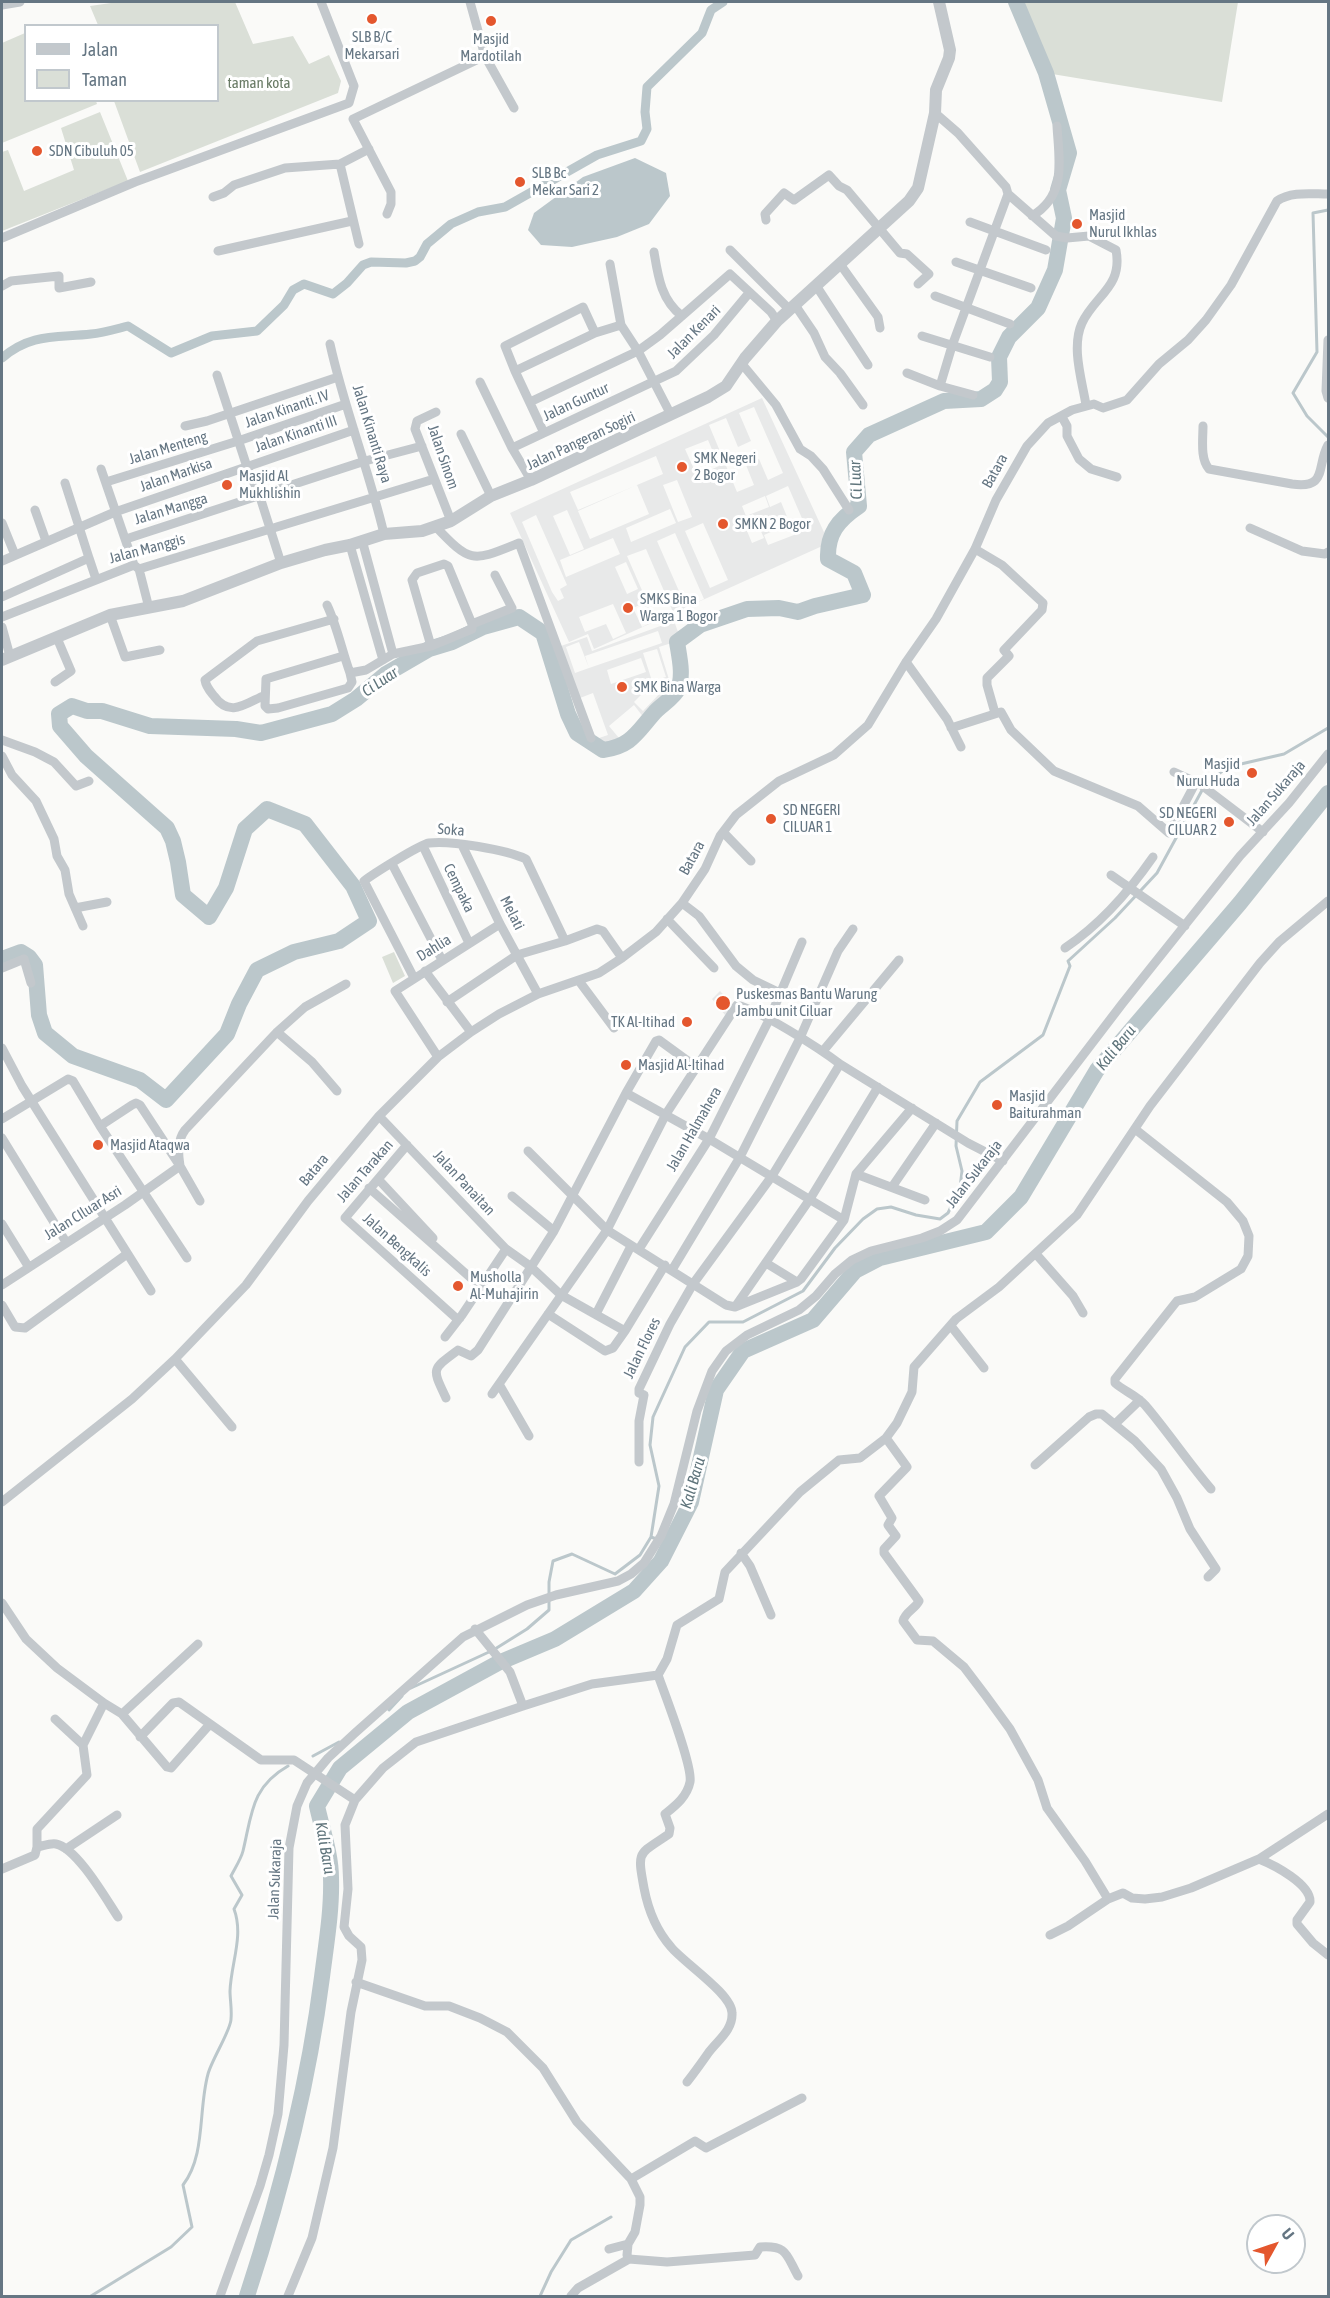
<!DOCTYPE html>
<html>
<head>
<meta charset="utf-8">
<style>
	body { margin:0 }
	#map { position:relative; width:1330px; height:2298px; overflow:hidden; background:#fafaf8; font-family:"Asap Condensed",sans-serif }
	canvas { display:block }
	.frame { position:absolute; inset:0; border:3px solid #657683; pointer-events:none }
	.legend { position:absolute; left:24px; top:24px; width:195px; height:78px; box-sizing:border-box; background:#fff; border:2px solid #c1c8cd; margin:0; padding:8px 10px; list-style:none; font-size:18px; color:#657683 }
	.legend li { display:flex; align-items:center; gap:12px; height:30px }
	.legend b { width:30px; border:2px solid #c1c8cd }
	.north { position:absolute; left:1246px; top:2214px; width:60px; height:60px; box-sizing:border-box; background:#fff; border:2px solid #c1c8cd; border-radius:50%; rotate:50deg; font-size:16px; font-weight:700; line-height:24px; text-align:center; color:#657683 }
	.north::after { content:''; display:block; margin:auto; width:21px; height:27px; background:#e4572e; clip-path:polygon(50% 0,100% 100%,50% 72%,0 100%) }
</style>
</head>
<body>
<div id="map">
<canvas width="1330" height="2298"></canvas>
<div class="frame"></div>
<ul class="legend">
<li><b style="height:8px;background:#c3c8cc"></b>Jalan</li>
<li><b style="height:16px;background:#dadfd7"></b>Taman</li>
</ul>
<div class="north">U</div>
</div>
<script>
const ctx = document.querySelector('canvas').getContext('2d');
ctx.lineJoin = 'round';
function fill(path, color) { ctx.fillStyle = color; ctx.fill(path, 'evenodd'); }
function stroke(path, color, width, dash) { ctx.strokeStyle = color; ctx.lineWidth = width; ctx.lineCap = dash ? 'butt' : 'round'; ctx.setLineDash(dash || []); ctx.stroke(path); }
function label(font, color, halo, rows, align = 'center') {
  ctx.font = font + ' "Asap Condensed",sans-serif'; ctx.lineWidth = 6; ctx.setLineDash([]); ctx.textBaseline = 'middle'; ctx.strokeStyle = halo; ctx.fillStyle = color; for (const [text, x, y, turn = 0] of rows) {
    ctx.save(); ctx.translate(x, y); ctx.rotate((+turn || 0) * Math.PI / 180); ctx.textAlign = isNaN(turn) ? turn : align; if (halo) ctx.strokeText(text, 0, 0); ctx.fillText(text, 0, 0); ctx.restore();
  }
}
fill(new Path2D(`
	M762,398l67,145 -235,106 -6,-15 -19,8 -59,-129zM754,407l29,66 -15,7 -9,-21 -13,6 8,20 -17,7 -28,-67 17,-7 12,29 13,-6 -12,-28zM708,440l11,26 -22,10 -12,-27zM656,456l7,18 -85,36 -8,-18zM677,480l15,37 -14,5 -15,-37zM637,485l12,29 -59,25 -12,-28zM788,486l16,37 -12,6 -11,-27 -11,5 -4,-11zM765,496l4,11 -23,9 -4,-10zM670,509l6,14 -45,19 -5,-14zM567,510l17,39 -14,6 -17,-39zM753,514l11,24 -12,5 -10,-24zM536,515l31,70 -7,4 4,9 -6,3 -6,-9 -30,-70zM703,523l25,57 -18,8 -25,-57zM789,524l5,11 -26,10 -4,-10zM675,533l29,66 -18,8 -29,-66zM613,538l7,16 -54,23 -6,-17zM646,549l27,63 -18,8 -28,-64zM626,562l12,27 -11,5 -12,-27zM644,603l8,19 -10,5 -9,-19zM613,604l13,29 -13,6 -7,-15 -21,8 -6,-15z
	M674,621l7,19 -22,7 12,39 -24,37 -26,21 -23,7 -40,-104 29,-10 5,14zM658,631l4,12 -73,25 -4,-12zM579,642l10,26 -14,5 -9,-26zM657,649l9,28 -14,4 -9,-28zM641,658l5,14 -35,12 -4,-14zM654,682l9,8 -20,21 -9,-9zM593,693l15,42 -12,4 -16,-41zM634,705l10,13 -25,20 -10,-12z
	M720,991l14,15 -9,9 -13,-16z`), '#e8e9e9');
fill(new Path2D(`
	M118,2h117l18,42 40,-8 16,28 20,-9 12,26 -3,12 -198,79 -26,-71 104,-1v-74l-120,-1 -8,-19z
	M1014,2h224l-16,100 -176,-29z
	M25,33l1,67 70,1 1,3 -95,39v-100z
	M100,112l28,69 -126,50v-79l6,-2 16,41 50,-21 -13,-42z
	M394,952l11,24 -12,7 -11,-26z`), '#dadfd7');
fill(new Path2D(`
	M635,158l31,15 4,23 -21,28 -32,13 -45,10 -31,-2 -13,-15 6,-17 49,-36z`), '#bbc7cb');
stroke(new Path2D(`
	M1328,210l-15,3 4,139 -24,41 14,23 21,21
	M651,1537l19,7
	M495,1649l32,-20 22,-19v-28l4,-21 19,-7 43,20 25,-19 11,-18 8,-51 -9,-41 3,-28 32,-70 24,-25h34l60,-31 32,-43 28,-29 14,-10 14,-2 25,8 24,4 8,-6 12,-25 2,-17 -6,-25 1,-25 23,-39 63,-47 27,-69 -2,-5 47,-43 42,-45 49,-90 22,-16 56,-13 44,-26
	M411,1688l78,-36
	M389,1710l13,-14
	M313,1756l26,-14
	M91,2296l80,-49 21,-20 -9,-42c23,-30 15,-75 25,-111 4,-15 23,-44 23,-55 1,-10 -1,-19 -1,-28 1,-28 14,-55 4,-82l8,-14 -11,-19c4,-8 10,-17 12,-25 9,-37 8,-64 45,-85
	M540,2296l11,-24 20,-32 40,-23`), '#bbc7cb', 3);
stroke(new Path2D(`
	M2,358c29,-25 54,-20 89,-24 12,-1 25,-5 37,-8l43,27 41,-17 45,-5 27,-26 9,-15 11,-6 29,10 14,-11 16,-18 8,-3 35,1 9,-2 5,-4 7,-13 24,-20 27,-12 27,-5 92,-52 44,-14 6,-12 -2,-17 2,-25 55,-54 9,-23 12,-8`), '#bbc7cb', 9);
stroke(new Path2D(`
	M2,959l19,-7 8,5 6,8 4,50 6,18 28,23 67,24 26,20 61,-66 12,-30 18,-34 37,-18 45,-11 30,-20 -16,-35 -48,-62 -38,-15 -22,20 -19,59 -17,29 -26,-22 -5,-33 -5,-21 -6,-13 -81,-72 -26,-30 -1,-12 13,-8 15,5h15l48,15 86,3 25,4 71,-19 24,-15 30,-25 43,-25 23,-7 31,-15 36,-10 24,16 25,81 9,19 26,17c29,-4 34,-18 52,-38 6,-7 19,-14 23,-23 6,-14 1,-33 -1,-47l23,-17 47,-16 32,-1 19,4 17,-6 48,-11 -9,-22 -26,-14c-1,-25 10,-39 31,-53l-5,-54 15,-17 75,-34 37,-2 14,-9 5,-8 -1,-25 10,-20 29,-29 17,-38 9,-52 -6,-28 11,-37 -23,-80 -30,-71
	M247,2296c34,-104 61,-209 75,-319 4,-32 10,-66 9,-99 0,-24 -9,-49 -14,-72l23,-38 68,-56 90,-49 57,-24 79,-48 27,-30 30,-59 25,-112 27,-39 70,-31 42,-49 25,-13 106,-26 35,-35 76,-127 143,-167 88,-110`), '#bbc7cb', 16);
stroke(new Path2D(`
	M470,2l15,54 29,52
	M2,5l18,-3
	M935,113l23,20 48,54 2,7 48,42 11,2 22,-2 27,14c7,37 -21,45 -34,73 -11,24 0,57 4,82
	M340,164l19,80
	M213,197l11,-4 10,-8 51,-17 55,-4 29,-15
	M387,214l4,-10v-12l-38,-73 132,-63
	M1032,216c35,-21 27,-55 25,-90
	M766,220l-1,-6 19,-21 10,7 35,-25 10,11 8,4 53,63 7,1 22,20 -11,10
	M970,222l76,28
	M2,238l133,-56 214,-79 5,-17 -33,-84
	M730,250l60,60
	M218,251l134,-30
	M654,252c4,24 7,48 28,64
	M956,262l75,26
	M610,264l11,61
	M840,264l38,53 2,11
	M2,286l9,-5 48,-5v12l32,-6
	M817,287l51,78
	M935,296l75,28
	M795,305l19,28 11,24 15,16 23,32
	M922,336l68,21
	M1328,340l-2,51 2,7
	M330,344c14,64 39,126 54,190
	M742,364l34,41 24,44 11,7 12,13 26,41
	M515,371l80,-38 26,-8 17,26 33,64
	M907,373l33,13 33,9
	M217,375l30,92 13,30 21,66
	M480,382l32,66 19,32
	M940,386l12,-40 56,-152
	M530,402l108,-51 22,-16 70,-61 41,38 6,9
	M436,412l-19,9 -2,8 36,92
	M1062,417l5,9v10l12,23 12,10 26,8
	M185,426l22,-5 131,-44
	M1203,426c0,13 -3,33 6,43l83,15c36,5 24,-17 36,-39
	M544,433l-29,-62 -10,-25 78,-39 12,26
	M461,434l30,62
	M512,448l164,-77 38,-36 35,-42
	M101,469l33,96
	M106,482l132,-41 108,-37
	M35,510l11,31
	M2,523l13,32
	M435,526c36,38 37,36 84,17l72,195
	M1250,528l52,23 23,3 3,-2
	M126,539l239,-78 57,-15
	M362,540l31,114
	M350,545l33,115
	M975,549l27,16 41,38 -1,7 -38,40 5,6 -22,22v7l8,28
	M89,558l7,21
	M2,561l113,-49 239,-82
	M139,569l10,39
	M2,597l87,-39 -24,-75
	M327,605c10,21 15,46 23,68
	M110,615l15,42 35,-7
	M2,617l132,-52 5,4 295,-90
	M2,627l8,29
	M431,646l-19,-66 5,-7 27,-9 4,2 24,58
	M343,656l-77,23 -1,27 3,3 10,-1 70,-20 4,-6 -2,-9 16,-3 27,-16 38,-8 41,-17v-5l40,-16 -17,-33
	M906,662l41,57 14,28
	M55,682l16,-11 -14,-33
	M265,695c-20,9 -35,23 -51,1 -4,-5 -8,-9 -9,-16l52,-39 77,-22
	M951,728l50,-16 10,18 43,41 84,35 31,27 27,-51
	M2,740l33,12 19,10 22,24 13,-5
	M2,756l10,19 24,26 18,38 3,17 8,14 4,24 14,32
	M1174,772l26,12 63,48
	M723,832l28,29
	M462,845l38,79 38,70
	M423,846l46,97
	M392,864l50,96
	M1111,875l74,51
	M682,903l17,13 37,50 17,14 27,13
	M75,908l32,-6
	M667,919l47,49
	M1065,948c36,-24 63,-55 88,-91
	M2,968l22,-9 7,24
	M425,971l46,61
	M414,978l-50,-97c9,-7 55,-36 65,-38 21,-3 78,7 97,16l39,82
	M579,981l35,47
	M447,1002l70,-47 48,-14 32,-12 6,2 19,27
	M277,1032l35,30 25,29
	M2,1048l20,38 129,205
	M823,1051l76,-91
	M438,1057l-43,-66 105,-67
	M626,1093l30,-52 3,-1 37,27
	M379,1116l127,133 24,17 31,29 64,36 40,-66
	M2,1119l66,-40 5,2 27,45 87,132
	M100,1126l32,-21 4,-2 4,2 40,61 20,35
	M1135,1129l92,73 16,19 6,15 -1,20 -7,13 -46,28 -18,4 -62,78v4c9,8 21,12 30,22 23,27 43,57 66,84
	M2,1138l64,104
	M407,1145l-62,73 111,100h4
	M528,1151l79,79 119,75 9,2 62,-25
	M180,1166c-2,-13 -3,-25 5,-36l92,-98 28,-25 41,-23
	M856,1174l69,26
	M378,1179l55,59
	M892,1187l44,-64
	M369,1188l112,99
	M512,1196l42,35
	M2,1224l26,42
	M639,1249l70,-110 60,-119 33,-78
	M1036,1254l37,42 10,17
	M766,1263l31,19 4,-3 43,-59 12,-46 56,-66
	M672,1270l68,-113 60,-119 38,-87 15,-22
	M2,1285l123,-80 55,-39
	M2,1305l13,22 10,1 102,-74
	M735,1307l75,-108 68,-112
	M548,1314l57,37 8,-3 12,-17
	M596,1314l35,-68
	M951,1326l33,42
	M445,1337l17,-22 44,-66
	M175,1359l57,68
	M499,1384l30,52
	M492,1394l115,-164 59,-116 71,-109c24,6 82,43 103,59l128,79 35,18
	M446,1398c-14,-30 -15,-28 12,-48l13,6 7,-6 76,-119 72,-138 83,46 135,81
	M1115,1424l25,-24
	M886,1438l21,29 -28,29 13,22 -4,7 8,11 -12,13v4l35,48c-4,8 -14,11 -16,20l14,19 16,1 31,26 22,29 24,33 28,51 9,28 38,53 23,38 15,-6 9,5 13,1 17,-2 29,-9 68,-29 69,-45
	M639,1462v-41l5,-26 -5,-2v-4l31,-65 23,-40 79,-108 68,-112
	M1035,1465l54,-48 7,-3h6l33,27 26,28 16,29 13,31 26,40 -8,8
	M2,1502l130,-103 43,-40 71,-74 62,-84 71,-85 59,-59 33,-25 28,-18 39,-20 61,-21 23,-15 34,-26 26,-29 23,-34 15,-33 16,-21 43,-34 55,-26 34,-30 38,-63 30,-43 39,-70 21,-49 31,-54 21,-23 24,-13 22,-6 9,4 24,-8 32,-36 29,-24 18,-20 25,-35 46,-84c14,-10 34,-7 51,-7
	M741,1553l9,13 21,49
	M2,1603l24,36 31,29 47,35 -21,42 4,30 -50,54v18l-2,8 -33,14
	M475,1629l35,43 13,34
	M658,1675c7,20 35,91 32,107 -3,15 -15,24 -25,32l5,14 -1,6c-31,21 -32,16 -25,54 4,21 12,42 27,59 13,16 61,47 61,66 1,17 -14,27 -23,39 -7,10 -14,20 -22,30
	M104,1703l18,11 45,53 4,1 39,-44
	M122,1714l76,-70
	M55,1719l28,26
	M140,1737l33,-34 6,-1 82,58h33l61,40
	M37,1847c6,-1 13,-4 19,-3 21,4 50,55 62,73
	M66,1849l51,-34
	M1259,1859c15,6 52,25 51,43l-13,18v4l16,19 15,12
	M1050,1935l18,-9 40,-27
	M356,1982l69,24h24l31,12 27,14 36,36 34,54 54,57 9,18v8l-5,27 -7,12 -19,5
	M631,2179l64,-38 11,7 96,-50
	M628,2244l-1,11 2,4 38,3 88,-7 5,-8c28,-2 26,8 38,29
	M220,2296l40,-110 9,-31 9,-41 6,-69 5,-197 8,-42 10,-23 21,-25 27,-25 108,-96 64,-32 29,-10 62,-14 13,-7 13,-11 17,-27 13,-32 23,-93 15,-40 14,-20 21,-16 52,-25 17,-14 19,-22 17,-14 19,-9 51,-13 18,-7 17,-11 165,-216 118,-148 49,-53 39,-49
	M288,2296l24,-58 21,-90 18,-136 11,-52 -1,-13 -12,-11 -5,-9 4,-38 -3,-64 10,-25 28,-32 33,-26 107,-36 69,-22 66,-9 9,-16 10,-34 42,-26 6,-27 75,-80 39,-32 21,-2 26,-20 11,-15 15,-31 2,-25 42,-48 43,-32 78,-72 73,-109 110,-143 19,-21 49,-41
	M571,2296l7,-8 51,-29`), '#c3c8cc', 9);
stroke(new Path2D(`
	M2,660l108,-45 73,-14 98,-38 44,-13 25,-5 34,-11 38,-3 29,-10 40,-25 40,-16 177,-83 18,-11 19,-28 32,-37 132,-120 9,-13 17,-75 1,-23 13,-32 1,-8 -11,-48`), '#c3c8cc', 12);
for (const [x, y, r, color] of [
	[372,19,6,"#e4572e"],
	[491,21,6,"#e4572e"],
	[37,151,6,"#e4572e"],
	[520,182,6,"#e4572e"],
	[1077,224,6,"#e4572e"],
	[682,467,6,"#e4572e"],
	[227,485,6,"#e4572e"],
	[723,524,6,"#e4572e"],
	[628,608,6,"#e4572e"],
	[622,687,6,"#e4572e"],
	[1252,773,6,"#e4572e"],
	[771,819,6,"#e4572e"],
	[1229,822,6,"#e4572e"],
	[723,1003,8,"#e4572e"],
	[687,1022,6,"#e4572e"],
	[626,1065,6,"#e4572e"],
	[997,1105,6,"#e4572e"],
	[98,1145,6,"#e4572e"],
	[458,1286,6,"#e4572e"]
]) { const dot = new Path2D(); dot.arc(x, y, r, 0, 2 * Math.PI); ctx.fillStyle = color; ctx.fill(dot); stroke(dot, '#fff', 2); }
label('15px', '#657683', '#fff', [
	["SLB B/C",372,37,"center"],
	["Mekarsari",372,54,"center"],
	["Masjid",491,39,"center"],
	["Mardotilah",491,56,"center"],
	["SDN Cibuluh 05",49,151],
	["SLB Bc",532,173],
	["Mekar Sari 2",532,190],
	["Masjid",1089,215],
	["Nurul Ikhlas",1089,232],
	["SMK Negeri",694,458],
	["2 Bogor",694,475],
	["Masjid Al",239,476],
	["Mukhlishin",239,493],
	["SMKN 2 Bogor",735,524],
	["SMKS Bina",640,599],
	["Warga 1 Bogor",640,616],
	["SMK Bina Warga",634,687],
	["Masjid",1240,764,"right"],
	["Nurul Huda",1240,781,"right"],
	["SD NEGERI",783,810],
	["CILUAR 1",783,827],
	["SD NEGERI",1217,813,"right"],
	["CILUAR 2",1217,830,"right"],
	["Puskesmas Bantu Warung",736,994],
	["Jambu unit Ciluar",736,1011],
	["TK Al-Itihad",675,1022,"right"],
	["Masjid Al-Itihad",638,1065],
	["Masjid",1009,1096],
	["Baiturahman",1009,1113],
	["Masjid Ataqwa",110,1145],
	["Musholla",470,1277],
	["Al-Muhajirin",470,1294]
], 'left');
label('15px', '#687a64', '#fff', [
	["taman kota",259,83]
]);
label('15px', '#657683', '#fff', [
	["Jalan Kenari",694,332,-45],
	["Jalan Guntur",576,402,-25],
	["Jalan Kinanti. IV",287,409,-19],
	["Jalan Kinanti III",296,434,-19],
	["Jalan Kinanti Raya",372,434,73],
	["Jalan Pangeran Sogiri",581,441,-25],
	["Jalan Menteng",168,448,-17],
	["Jalan Sinom",443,457,71],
	["Batara",995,471,-61],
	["Jalan Markisa",176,475,-19],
	["Jalan Mangga",171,509,-17],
	["Jalan Manggis",147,549,-15],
	["Jalan Sukaraja",1276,793,-49],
	["Soka",451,830,4],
	["Batara",692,858,-61],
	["Cempaka",459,888,64],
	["Melati",512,913,63],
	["Dahlia",434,948,-32],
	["Jalan Halmahera",694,1129,-60],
	["Batara",314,1170,-50],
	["Jalan Tarakan",365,1171,-49],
	["Jalan Sukaraja",974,1174,-52],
	["Jalan Panaitan",464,1183,47],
	["Jalan CIluar Asri",83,1213,-32],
	["Jalan Bengkalis",397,1245,42],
	["Jalan Flores",642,1348,-64],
	["Jalan Sukaraja",275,1879,-88]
]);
label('italic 16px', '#60757c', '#fff', [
	["Ci Luar",856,480,-93],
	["Ci Luar",380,682,-34],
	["Kali Baru",1116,1048,-51],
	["Kali Baru",693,1483,-74],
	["Kali Baru",325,1848,80]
]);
</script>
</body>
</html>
